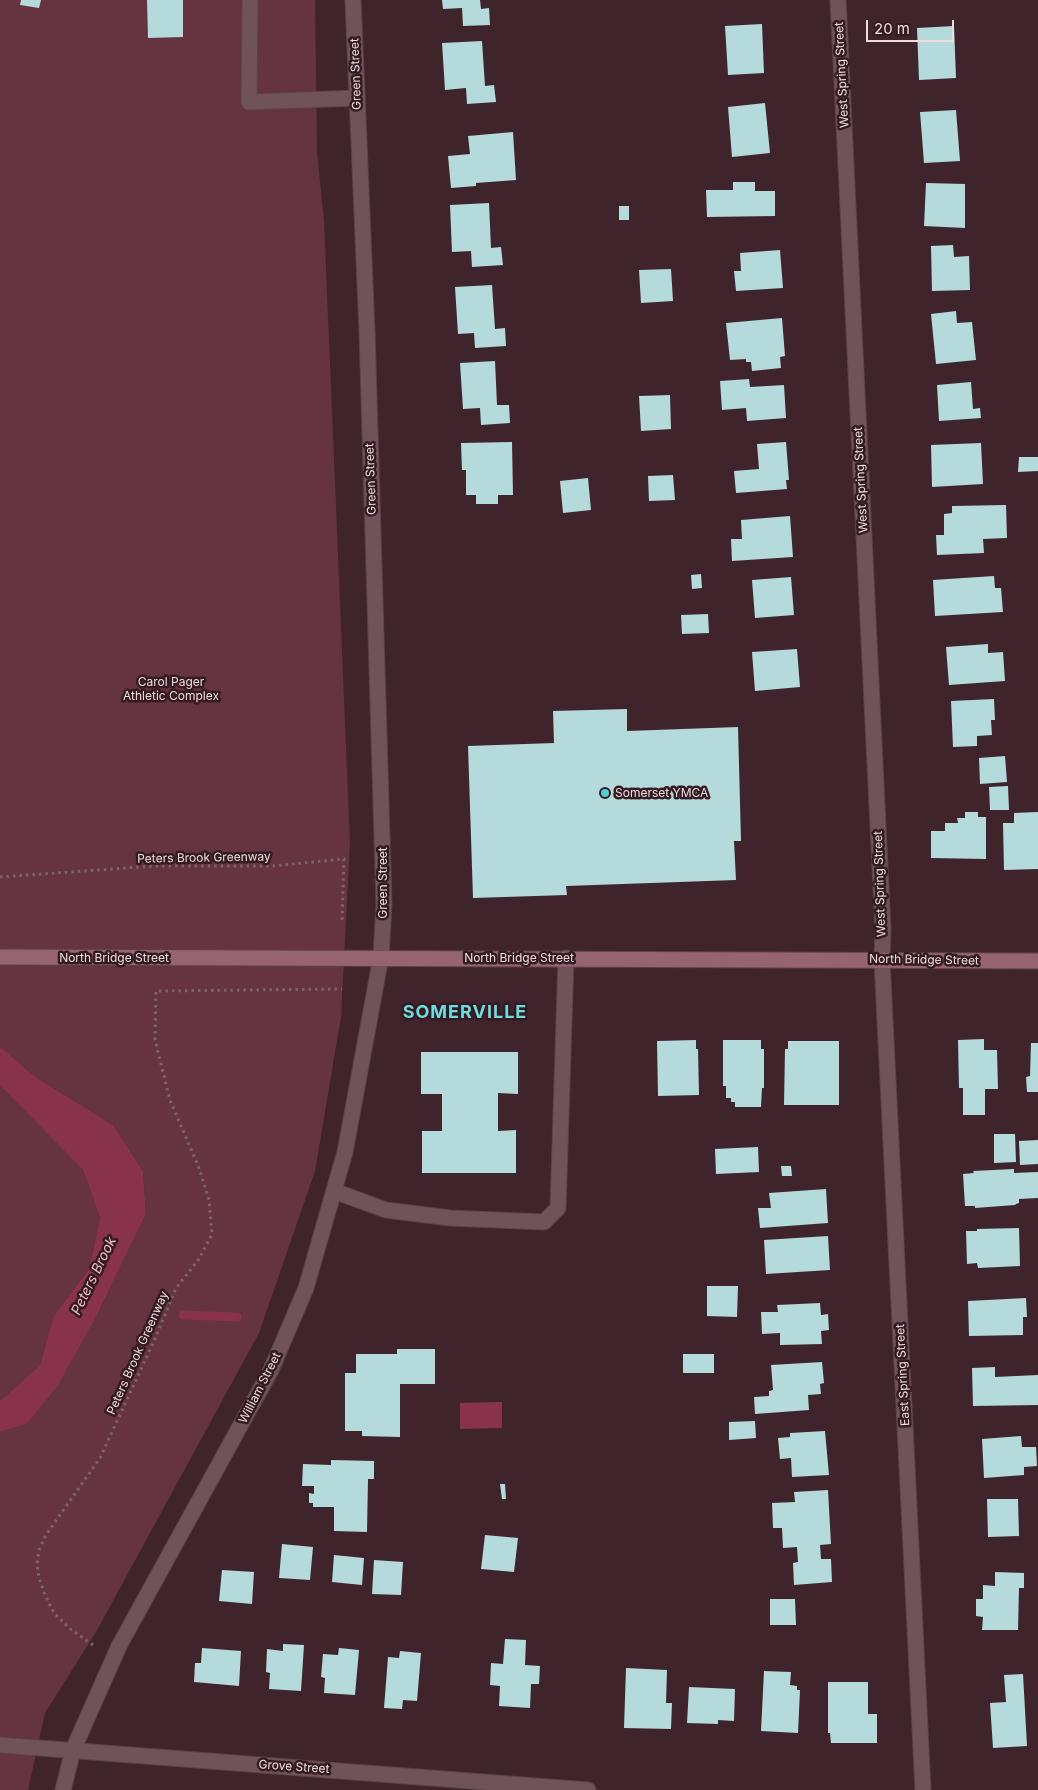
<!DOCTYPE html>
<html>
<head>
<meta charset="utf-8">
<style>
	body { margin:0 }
	#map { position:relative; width:1038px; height:1790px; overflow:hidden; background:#3f252b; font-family:Inter,sans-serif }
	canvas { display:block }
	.scale { position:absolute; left:866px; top:20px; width:88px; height:22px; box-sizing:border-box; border:2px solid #eedce0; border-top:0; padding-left:6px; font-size:15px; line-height:18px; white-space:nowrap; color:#eedce0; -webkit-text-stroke:4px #341b22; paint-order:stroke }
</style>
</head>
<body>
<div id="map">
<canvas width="1038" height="1790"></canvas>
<div class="scale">20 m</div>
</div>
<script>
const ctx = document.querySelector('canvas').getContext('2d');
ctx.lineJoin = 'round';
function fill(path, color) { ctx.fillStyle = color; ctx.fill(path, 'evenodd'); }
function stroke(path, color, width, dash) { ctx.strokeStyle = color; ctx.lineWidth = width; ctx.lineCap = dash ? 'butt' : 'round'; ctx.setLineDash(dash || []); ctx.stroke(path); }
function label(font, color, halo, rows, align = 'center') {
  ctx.font = font + ' Inter,sans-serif'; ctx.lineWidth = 5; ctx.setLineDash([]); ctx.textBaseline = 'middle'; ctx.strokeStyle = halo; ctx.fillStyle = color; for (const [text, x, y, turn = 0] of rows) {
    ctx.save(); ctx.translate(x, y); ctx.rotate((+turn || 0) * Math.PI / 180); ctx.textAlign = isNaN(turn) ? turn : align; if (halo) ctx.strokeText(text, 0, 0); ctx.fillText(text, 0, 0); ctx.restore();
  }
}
fill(new Path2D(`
	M0,0h315l2,152 7,70 26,620 -9,175 -26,154 -56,162 -163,299 -51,81 -17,77h-28v-358l27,-8 70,-109 49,-101 -3,-43 -30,-46 -79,-49 -34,-30z
	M0,1085l11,10 72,75 17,48 -11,51 -36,48 -13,48 -40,36z`), '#663341');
fill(new Path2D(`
	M0,1046l34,30 79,49 30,46 3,43 -49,101 -39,70 -31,39 -27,8v-31l40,-36 13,-48 36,-48 11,-51 -17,-48 -83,-85z
	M502,1402v26l-42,1v-26z`), '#88324d');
stroke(new Path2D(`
	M183,1315l54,2`), '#88324d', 9);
fill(new Path2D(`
	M21,0h20l-2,8 -19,-3z
	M147,0h36v37l-35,1z
	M442,0h38l1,9 8,-1 1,17 -27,1 -1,-18 -19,1z
	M762,24l2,49 -36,2 -3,-49z
	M954,26l2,52 -37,2 -2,-52z
	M482,41l3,45 9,-1 2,17 -29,2 -1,-16 -21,2 -3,-47z
	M765,103l5,50 -38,4 -4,-50z
	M956,110l4,51 -36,2 -4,-51z
	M513,132l3,48 -40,3v3l-25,2 -3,-32 22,-2 -2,-18z
	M733,182h22v9h20v25l-68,1 -1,-27h27z
	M926,183l39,1v44l-41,-2z
	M489,203l2,45 10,-1 2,18 -31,2 -1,-16 -19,1 -2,-47z
	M619,206h10v14h-10z
	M953,245l1,12 15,-1 1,34 -38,1 -1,-45z
	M780,250l3,38 -47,3 -2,-20h7l-1,-18z
	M671,269l2,32 -32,2 -2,-33z
	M492,285l3,44 10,-1 1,18 -31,2 -1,-15 -16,1 -3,-47z
	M956,311l1,12 15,-1 4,38 -40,4 -5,-50z
	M782,318l3,38 -5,1 1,11 -29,3 -1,-9h-5v-3l-16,1 -4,-37z
	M495,361l2,44h12l1,18 -29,2 -1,-17 -17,1 -3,-46z
	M749,379l1,8 34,-2 2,33 -39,3 -1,-13 -24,2 -2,-29z
	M971,382l2,27 7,-1 1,10 -42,3 -2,-36z
	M670,395l1,34 -30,2 -2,-35z
	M512,442l1,53h-15v9h-22v-9h-10v-25h-4l-1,-27z
	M786,442l3,38h-3l1,9 -51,4 -2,-22 25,-2 -2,-25z
	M981,443l2,41 -51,3 -1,-42z
	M1019,457h19v14l-20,1z
	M673,475l2,25 -26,1 -1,-25z
	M588,478l3,32 -28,3 -3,-32z
	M1006,505l1,33 -24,1 1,14 -47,2 -1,-20h8v-21l8,-1v-7z
	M790,516l3,41 -61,4 -1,-22h11l-1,-19z
	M701,574l1,14 -10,1 -1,-14z
	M994,576l1,12h6l2,24 -68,4 -2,-36z
	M791,577l3,38 -39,3 -3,-38z
	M708,614l1,19 -27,1 -1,-19z
	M988,644v9l15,-1 2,29 -56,4 -3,-38z
	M797,649l3,38 -45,4 -3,-39z
	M994,699l1,21h-4l1,15 -15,1v10l-24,1 -2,-46z
	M627,709v22l111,-4 3,114h-7l2,39 -170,6 1,9 -94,3 -5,-152 86,-3 -1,-32z
	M1005,756l2,26 -27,2 -1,-26z
	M1008,786l1,24h-19l-1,-23z
	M965,812h13v5h8v42l-55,-1v-27h14v-8h13l-1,-5h8z
	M1038,812v57l-34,1 -1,-47h11v-10z
	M984,1039v11h13l1,39h-13v26h-22v-27h-4l-1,-48z
	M696,1040v9h2l1,46 -41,1 -1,-55z
	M723,1040h38v9h3v39h-2l-1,19h-26v-5h-4v-4h-5v-12h-3z
	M788,1041h51v64h-55l1,-56h3z
	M1031,1043h7v49h-11l-1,-15 4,-1z
	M421,1052h97v42l-20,-1v38l18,-1v43h-94v-42h20v-37h-21z
	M994,1134h21l1,28 -22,1z
	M1038,1140v24l-18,1 -1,-24z
	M758,1147l1,25 -43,2 -1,-25z
	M781,1166h10l1,10h-10z
	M1014,1169v4l24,-1v26l-19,1v4l-3,1 -1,1 -40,3v-2h-10l-2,-32 11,-1 -1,-2z
	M826,1189l2,34 -68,5 -2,-20h13l-2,-15z
	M1019,1228l1,38 -42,2 -1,-5 -10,1 -1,-33h11v-2z
	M828,1236l2,34 -64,4 -2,-34z
	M707,1286h31l-1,31 -30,-1z
	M1026,1298l1,19h-4v18l-54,1 -1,-35z
	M820,1303l1,12 7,-1 1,16 -8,1 1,13 -42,1v-12l-18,1 -1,-22h17l-1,-7z
	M397,1349h38v35h-35v53l-38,-1v-5h-17v-58h11v-19h41z
	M683,1354h31v19h-31z
	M822,1362l2,21 -4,1 1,10 -13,1 1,15 -54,4 -1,-17 15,-1v-5l4,-1 -2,-25z
	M995,1367v10l43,-2v30l-65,1 -1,-38z
	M755,1421l1,17 -27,2v-18z
	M825,1431l4,44 -37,2 -1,-19 -11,1 -2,-21 12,-1v-4z
	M1021,1436l1,11h14l1,19 -13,1v8l-40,3 -2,-39z
	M331,1460l43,1v18h-6l-1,53 -33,-1v-24h-21v-4h-4v-10l5,1v-8h-12l1,-22 28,1z
	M500,1484h5l1,15h-4z
	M828,1490l3,54 -11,1 1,14h10l1,23 -38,3 -1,-22 5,-1 -1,-15 -14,1 -1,-20h-9l-1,-25 23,-1 -1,-10z
	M987,1499h31l1,37 -31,1z
	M485,1535l33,3 -4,34 -33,-3z
	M282,1544l31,3 -3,33 -31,-2z
	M334,1555l30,3 -2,27 -30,-3z
	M374,1560l29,2 -2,33 -29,-1z
	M222,1570l32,2 -2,32 -33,-3z
	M995,1572l29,1v15h-5l-1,42h-36l1,-13 -7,-1v-17h7v-14l12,1z
	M770,1599h25l1,26h-26z
	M505,1639l21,1 -1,25 15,1 -1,18h-8l-1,24 -31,-2 1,-20 -10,-1 1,-22 12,1z
	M283,1644l21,1 -3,46 -32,-2 1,-16 -4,-1 1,-23 16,2z
	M202,1648l39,3 -2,35 -45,-4 1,-19h6z
	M339,1648l20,2 -4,45 -31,-2 1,-15 -4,-1 2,-23 15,1z
	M400,1651l21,2 -4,48 -14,-1 -1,9 -18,-1 4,-51 11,1z
	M626,1668l41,2 -1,33h6l-1,26 -47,-1z
	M764,1671l27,1 -1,13 7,1v4h3l-2,43 -37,-2z
	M1023,1674l4,72 -34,2 -3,-45 16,-1 -2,-27z
	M828,1682h40v32h9v29h-46l-1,-10h-2z
	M689,1687l46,2 -1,32 -16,-1v4l-31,-1z`), '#b4dadc');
const lane = new Path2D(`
	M250,0l-1,102 108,-4
	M334,1191l52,19 64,8 94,4 14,-14 8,-250`);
const street = new Path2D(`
	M838,0l45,929 -1,31 41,830
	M0,1745l588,45
	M63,1790l10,-40 46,-104 152,-276 35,-82 39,-136 36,-195 3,-53 -17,-573 -14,-331`);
const secondary = new Path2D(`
	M0,957l1038,4`);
stroke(lane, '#594349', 17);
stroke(street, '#594349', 17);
stroke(secondary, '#594349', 17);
stroke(new Path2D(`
	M0,877l155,-11h118l71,-7 -2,63
	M93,1645l-24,-17 -15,-15 -9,-18 -6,-17 -2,-14 2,-14 7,-15 54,-77 54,-117 22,-53 23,-29 13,-25 -3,-34 -10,-32 -29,-68 -15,-60 1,-49 186,-2`), '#7c646a', 3, [2.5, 4]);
stroke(lane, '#705259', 15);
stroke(street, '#705259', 15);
stroke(secondary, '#966370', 15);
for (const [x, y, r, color] of [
	[605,793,5,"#51ccd1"]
]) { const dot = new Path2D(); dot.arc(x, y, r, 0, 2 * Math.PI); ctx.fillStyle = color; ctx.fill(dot); stroke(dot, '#341b22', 2); }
label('12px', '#eedce0', '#341b22', [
	["Green Street",356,74,-92],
	["West Spring Street",842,75,-93],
	["Green Street",371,479,-92],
	["West Spring Street",861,480,-93],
	["Peters Brook Greenway",204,858,-1],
	["Green Street",383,883,-90],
	["West Spring Street",880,884,-92],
	["North Bridge Street",114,958],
	["North Bridge Street",519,958],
	["North Bridge Street",924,960,1],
	["Peters Brook Greenway",138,1353,-66],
	["East Spring Street",903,1375,-93],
	["William Street",260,1388,-63],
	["Grove Street",294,1767,4]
]);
label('12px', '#f2d8de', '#341b22', [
	["Carol Pager",171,682],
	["Athletic Complex",171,696]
]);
label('12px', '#eedce0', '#341b22', [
	["Somerset YMCA",615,793]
], 'left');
label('italic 14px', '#f0bdc9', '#341b22', [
	["Peters Brook",94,1276,-64]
]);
ctx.letterSpacing = '1px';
label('bold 18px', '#6edbdf', '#341b22', [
	["SOMERVILLE",465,1013]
]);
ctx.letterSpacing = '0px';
</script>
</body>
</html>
